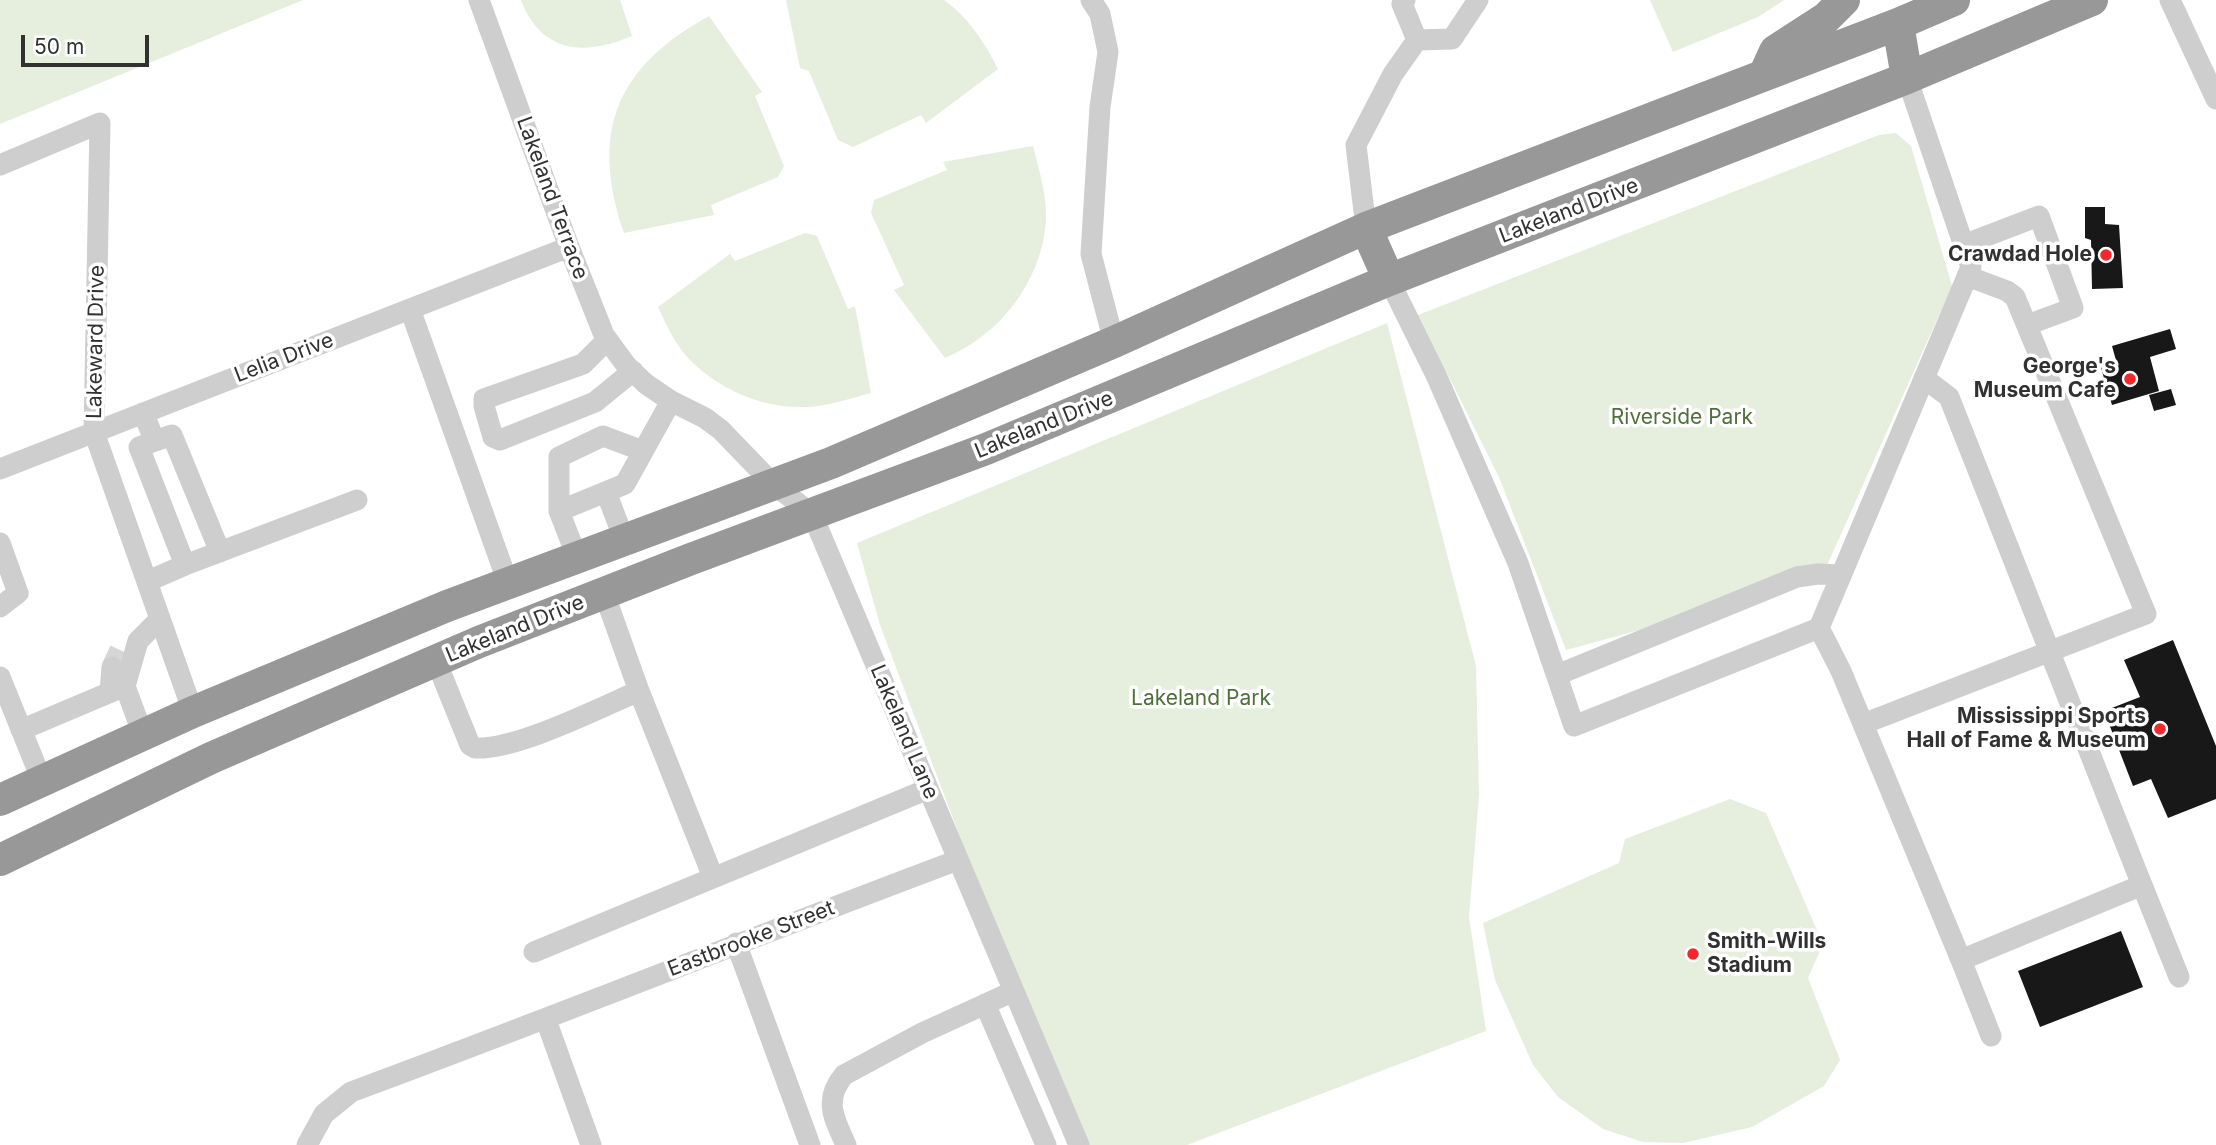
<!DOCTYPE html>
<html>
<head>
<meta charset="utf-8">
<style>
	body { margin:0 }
	#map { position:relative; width:2216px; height:1145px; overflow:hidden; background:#fff; font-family:Inter,sans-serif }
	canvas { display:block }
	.scale { position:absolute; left:21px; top:35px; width:128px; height:32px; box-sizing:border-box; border:4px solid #313131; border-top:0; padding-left:9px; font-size:21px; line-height:24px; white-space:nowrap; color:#313131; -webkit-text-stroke:5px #fff; paint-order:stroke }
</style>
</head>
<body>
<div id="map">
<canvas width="2216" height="1145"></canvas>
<div class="scale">50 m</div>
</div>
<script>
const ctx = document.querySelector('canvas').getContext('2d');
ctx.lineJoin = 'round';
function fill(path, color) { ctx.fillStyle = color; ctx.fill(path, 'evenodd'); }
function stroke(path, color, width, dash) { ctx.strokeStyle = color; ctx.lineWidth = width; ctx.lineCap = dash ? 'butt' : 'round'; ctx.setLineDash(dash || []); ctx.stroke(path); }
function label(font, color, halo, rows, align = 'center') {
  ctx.font = font + ' Inter,sans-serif'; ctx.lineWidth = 7; ctx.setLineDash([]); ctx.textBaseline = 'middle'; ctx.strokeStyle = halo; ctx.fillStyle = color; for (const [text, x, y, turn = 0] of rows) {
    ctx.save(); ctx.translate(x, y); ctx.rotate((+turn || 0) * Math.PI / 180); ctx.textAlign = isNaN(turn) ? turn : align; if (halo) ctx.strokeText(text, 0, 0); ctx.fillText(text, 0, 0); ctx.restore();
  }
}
fill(new Path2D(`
	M0,0h303l-303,124z
	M521,0h99l12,36c-48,20 -90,18 -111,-36z
	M786,0h158c25,18 40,42 54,69l-72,54 -5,-8 -68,32 -15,-7 -29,-69 -9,-3z
	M1650,0h134l-26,17 -85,35z
	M709,16l53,76 -7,4 29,70 -6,11 -67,28 3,10 -90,18c-34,-101 -9,-165 85,-217z
	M1896,133l15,13 41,140 -132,295 -254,69 -67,-173 -81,-162 461,-180z
	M1033,146c6,23 14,50 13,75 -5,61 -45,113 -101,137l-51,-68 10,-5 -33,-72 3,-13 73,-30 -4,-8z
	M805,233l12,3 31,73 7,-3 16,87c-23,6 -45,14 -68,14 -43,1 -86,-19 -115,-49 -13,-14 -22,-34 -30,-51l72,-53 5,7z
	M1387,323l89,343 3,129 -10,122 17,114 -299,114h-101l-103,-247 -103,-273 -23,-82z
	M1730,799l36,14 57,131 -15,34 32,82 -16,26 -72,41 -69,16 -40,-1 -40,-13 -45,-32 -25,-32 -38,-85 -12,-57 136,-60 6,-24z`), '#e6eede');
fill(new Path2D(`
	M2085,207h20v17l14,1 4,63 -31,1 -1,-49 -6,-2z
	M2170,329l6,20 -26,8 9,34 -47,14 -11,-37 16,-4 -5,-18z
	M2171,389l5,16 -22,6 -5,-16z
	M2173,640l43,106v53l-48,19 -17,-39 -18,7 -29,-75 36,-14 -16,-37z
	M2121,931l22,56 -103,40 -22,-56z`), '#181818');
stroke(new Path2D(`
	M112,667l8,-17`), '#d6d6d6', 21, [21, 10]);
stroke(new Path2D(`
	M479,0l90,247 35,88 22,30 20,19 25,17 34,17 16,12 52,54 39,30 267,631
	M1091,0l9,14 8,38 -8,55 -9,147 23,88
	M1405,0l-3,4 15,36
	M2170,0l46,99
	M1417,40l35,-1 26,-39
	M0,165l100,-42 -6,309 99,280
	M1366,228l-10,-83 37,-71 24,-34
	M1963,245l76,-29 34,92 -46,17
	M1389,280l47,95 82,188 56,163 245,-98 152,-361 -64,-189
	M410,309l98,274
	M607,340l-24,24 -99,35v7l9,31 7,3 95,-38 38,-31
	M143,413l12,28 -16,6 46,118 172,-65
	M155,441l17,-6 48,117
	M0,469l569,-222
	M606,492l18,47
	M559,511v-54l44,-21 40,15
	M0,543l18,50 -18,14
	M577,557l-18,-46 66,-27 46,-83
	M148,581l37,-16
	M1819,628l22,43 120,289 181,-75 -193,-488 -25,-19
	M436,661l34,84 5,3c42,2 124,-40 164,-57l-35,-98
	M1557,675l240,-98 21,-3 23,1
	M0,677l42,104
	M125,686l13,-45 22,-22
	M639,691l74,186
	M110,692l2,-25
	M1863,724l283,-110 -131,-317 -8,-6 -40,-15
	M21,730l104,-44 18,49
	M2142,885l37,92
	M736,943l74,202
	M534,952l394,-163
	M1961,960l30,76
	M985,1004l61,141
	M546,1020l45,125
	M307,1145l17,-31 27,-22c203,-75 404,-156 607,-232
	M846,1145c-12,-27 -23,-45 -2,-70l78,-42 92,-42`), '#cecece', 21);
stroke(new Path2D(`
	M1898,24l9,54
	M1765,73l10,-22 51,-33 18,-18
	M1366,228l23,52
	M0,800l193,-88 254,-106 384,-143 283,-121 252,-114 532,-204 56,-24
	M0,860l211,-102 268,-116 212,-83 295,-110 403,-169 518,-202 185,-78`), '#989898', 32);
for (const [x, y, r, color] of [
	[2106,255,7,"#f2282b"],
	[2130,379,7,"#f2282b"],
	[2160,729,7,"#f2282b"],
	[1693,954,7,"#f2282b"]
]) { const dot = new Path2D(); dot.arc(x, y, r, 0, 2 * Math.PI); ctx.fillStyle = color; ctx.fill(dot); stroke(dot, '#fff', 2.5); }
label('21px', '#313131', '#fff', [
	["Lakeland Terrace",552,198,70],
	["Lakeland Drive",1569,211,-21],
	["Lakeward Drive",96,342,-89],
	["Lelia Drive",284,358,-21],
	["Lakeland Drive",1044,425,-22],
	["Lakeland Drive",515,629,-22],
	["Lakeland Lane",904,732,67],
	["Eastbrooke Street",751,939,-21]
]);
label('bold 21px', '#313131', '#fff', [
	["Crawdad Hole",2092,255],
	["George's",2116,367],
	["Museum Cafe",2116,391],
	["Mississippi Sports",2146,717],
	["Hall of Fame & Museum",2146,741],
	["Smith-Wills",1707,942,"left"],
	["Stadium",1707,966,"left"]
], 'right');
label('21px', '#50703a', '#fff', [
	["Riverside Park",1682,418],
	["Lakeland Park",1201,699]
]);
</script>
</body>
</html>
